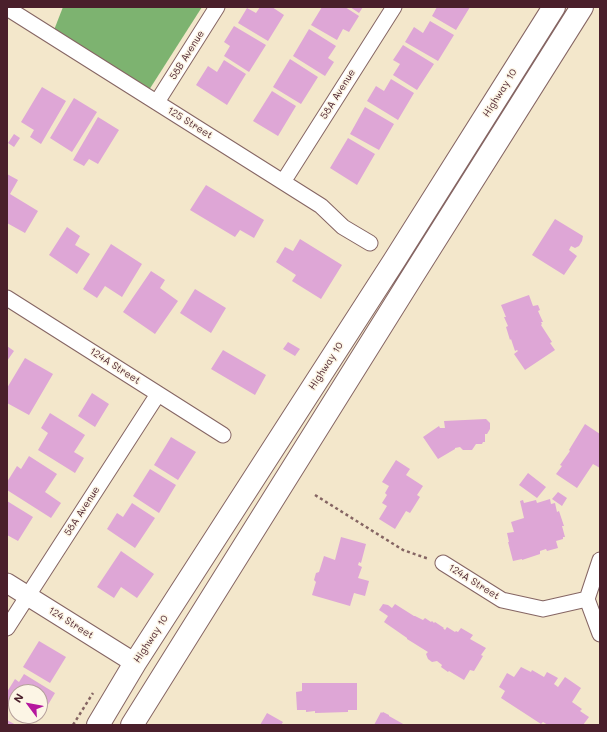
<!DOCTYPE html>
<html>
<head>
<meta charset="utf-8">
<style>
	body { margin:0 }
	#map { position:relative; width:607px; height:732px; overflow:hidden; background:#f3e7cb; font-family:Mali,sans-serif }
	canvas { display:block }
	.frame { position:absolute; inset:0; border:8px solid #4a1f2b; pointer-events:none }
	.north { position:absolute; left:8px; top:684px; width:40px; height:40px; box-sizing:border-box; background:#fcf5e5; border:1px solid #b59f9b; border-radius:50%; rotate:302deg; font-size:11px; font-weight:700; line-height:16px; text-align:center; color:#4a1f2b }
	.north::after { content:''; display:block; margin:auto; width:14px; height:18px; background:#b5179e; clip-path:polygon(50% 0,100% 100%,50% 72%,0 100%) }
</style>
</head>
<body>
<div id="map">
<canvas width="607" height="732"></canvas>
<div class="frame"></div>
<div class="north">N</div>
</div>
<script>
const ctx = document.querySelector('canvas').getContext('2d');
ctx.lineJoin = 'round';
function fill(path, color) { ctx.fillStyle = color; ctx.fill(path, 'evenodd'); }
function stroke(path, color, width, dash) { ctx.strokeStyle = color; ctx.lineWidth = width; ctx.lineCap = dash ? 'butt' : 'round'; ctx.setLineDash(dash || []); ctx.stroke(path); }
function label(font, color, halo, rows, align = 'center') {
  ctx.font = font + ' Mali,sans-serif'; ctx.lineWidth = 3; ctx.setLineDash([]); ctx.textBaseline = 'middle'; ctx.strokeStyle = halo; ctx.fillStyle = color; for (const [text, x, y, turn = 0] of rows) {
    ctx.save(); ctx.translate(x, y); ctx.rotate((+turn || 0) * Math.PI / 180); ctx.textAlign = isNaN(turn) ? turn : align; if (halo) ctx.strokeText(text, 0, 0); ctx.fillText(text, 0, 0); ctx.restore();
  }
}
fill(new Path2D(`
	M63,7h139l-53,83 -95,-60z`), '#7db370');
fill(new Path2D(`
	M260,7h12l12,8 -16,26 -30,-18 9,-15 9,5z
	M322,7h23l14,9 -10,16 -6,-3 -6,11 -26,-15z
	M350,7h13l-4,6z
	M437,7h33l-14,23 -24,-14z
	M430,21l24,14 -16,26 -33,-19 9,-15 9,6z
	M234,26l32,19 -17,27 -25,-16 6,-10 -6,-4z
	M309,29l27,17 -8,12 6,4 -9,14 -32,-20z
	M403,45l31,19 -17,26 -24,-15 7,-11 -7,-4z
	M290,59l28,18 -17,27 -28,-17z
	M224,60l22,14 -19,31 -31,-20 12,-19 9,6z
	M391,79l23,14 -16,27 -31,-19 9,-15 8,5z
	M42,87l24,14 -25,43 -11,-7 4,-7 -13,-8z
	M272,91l24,15 -18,30 -25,-15z
	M74,98l23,14 -25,40 -22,-14z
	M365,107l29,17 -15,26 -29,-16z
	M98,117l21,13 -21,34 -9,-5 -5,7 -11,-6z
	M14,134l6,4 -6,9 -6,-4z
	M348,138l27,16 -18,31 -27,-17z
	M7,174l11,6 -8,14 28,17 -13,22 -18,-10z
	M206,185l58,35 -10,18 -14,-8 -5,7 -45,-27z
	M555,219l28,17 -1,5 -3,5 -4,2 -4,-2 -2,4 8,6 -13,19 -32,-20z
	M67,227l13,9 -5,9 15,9 -13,20 -28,-19z
	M300,239l42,26 -21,34 -29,-18 4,-6 -20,-13 9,-15 8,4z
	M111,244l31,20 -20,33 -17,-11 -8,12 -14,-9z
	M151,271l14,9 -5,8 18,13 -23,33 -32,-22z
	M195,289l31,19 -15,25 -31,-20z
	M529,295l4,11 5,-1 2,5 -2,1 5,11h-2l1,2 -1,1 11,17 -2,1 5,7 -30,20 -11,-16 4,-3 -1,-1 -2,1 -4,-12 -1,1 -4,-13 2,-1 -4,-9h2l-5,-12z
	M288,342l12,7 -5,7 -12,-7z
	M7,346l7,5 -7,10z
	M223,350l43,25 -11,20 -44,-26z
	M25,358l28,16 -24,41 -22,-12v-15z
	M92,393l17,11 -14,23 -17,-11z
	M50,413l35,22 -11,17 10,6 -9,15 -37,-23 10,-17 -7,-5z
	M486,419l4,4v6l-3,5h-2v8h-2l-1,2h-6l-4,6h-9l-3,-3 -5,1v1l-17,10 -15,-22 16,-11 1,2h5l-1,-7z
	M585,424l15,10v34l-7,-4 -16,24 -21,-14 6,-8 -2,-1 10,-14 -1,-1z
	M171,437l25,15 -18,28 -24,-15z
	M29,456l28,18 -12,18 16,11 -10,15 -44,-28v-8l10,-16 4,3z
	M396,460l14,9 -4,6 17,11 -6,9 3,2 -10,16 -4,-2 -11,18 -16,-10 8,-13 -5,-3 5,-8 -2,-2 4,-7 -7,-4z
	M150,469l26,16 -17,28 -26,-17z
	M528,473l18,14 -9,11 -18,-13z
	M558,492l9,6 -5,8 -10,-7z
	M550,499l1,5 4,-1 2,9 2,-1 5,15h-2l3,11h-2v2l-7,2 2,7 -11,3 -1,-2 -6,2v3l-18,6v-1l-9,2 -5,-19h1l-2,-9 7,-1 -3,-10 13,-4 -4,-17 3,-1 1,3 12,-3 1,3z
	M7,501l26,16 -15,24 -11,-6z
	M132,503l23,15 -20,30 -28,-19 10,-16 6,4z
	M341,537l25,7 -5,19 -2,-1 -1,3 4,2 -4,11 11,3 -4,15 -11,-3 -4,13 -38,-11 4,-13 -2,-2 2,-7 3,-1 5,-16 11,4z
	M121,551l33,23 -17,24 -16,-11 -7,11 -17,-11z
	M383,604l5,1 4,3 3,-4 19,12h1l8,4 2,-2 6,4 1,-1 2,2 1,-1 9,6h-1l2,2 2,-3 8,5 1,-1 2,1 3,-4 12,7 -3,4 16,9 -5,7 2,1 -9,15 -4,-1 -6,10 -15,-9 -1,1 -7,-5 1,-2 -5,-4 -5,1 -4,-3 -2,-5 2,-2 -21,-13v-1l-23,-16 4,-6 -9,-6z
	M39,641l27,16 -16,26 -27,-16z
	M521,667l10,5 1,-2 12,7 3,-5 11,6 -4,6 4,3 7,-10 16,11 -9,14 10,7 -2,2 9,6 -6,8h-35l-5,-3 -2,2 -40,-26 4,-7 -6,-4 8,-14 7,4z
	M24,674l31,19 -16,27 -7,-4h8v-24h-24v14l-9,-5v-9l8,-13 4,3z
	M302,683h55v27h-9v2l-33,1v-2l-9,1v-2h-9l-1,-18 6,-1z
	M381,712l1,1 1,-1 6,3v1l16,9h-31z
	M267,713l16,9 -2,3h-21z
	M7,720l9,5h-9z`), '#dea6d6');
const minor = new Path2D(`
	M7,8l314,198 22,21 27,16
	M157,102l60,-95
	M283,182l111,-175
	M7,298l216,137
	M443,563l59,37 41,9 44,-10 13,35
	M587,599l13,-39
	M7,628l151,-234`);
const tertiary = new Path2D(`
	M7,583l128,80`);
const trunk = new Path2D(`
	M98,725l37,-62 259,-402 160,-254
	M132,725l280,-448 170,-270`);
stroke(minor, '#856563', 17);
stroke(tertiary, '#856563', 21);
stroke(trunk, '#856563', 24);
stroke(new Path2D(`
	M315,495l88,55 26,9
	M73,725l20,-32`), '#856563', 2.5, [3, 3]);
stroke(minor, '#fff', 15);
stroke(tertiary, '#fff', 19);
stroke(trunk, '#fff', 22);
label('10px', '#4a1f2b', '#fcf5e5', [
	["58B Avenue",187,55,-58],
	["Highway 10",500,93,-58],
	["58A Avenue",338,94,-58],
	["125 Street",190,123,32],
	["124A Street",115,366,33],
	["Highway 10",326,366,-57],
	["58A Avenue",82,511,-57],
	["124A Street",474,582,32],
	["124 Street",71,623,32],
	["Highway 10",151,639,-57]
]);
</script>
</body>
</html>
